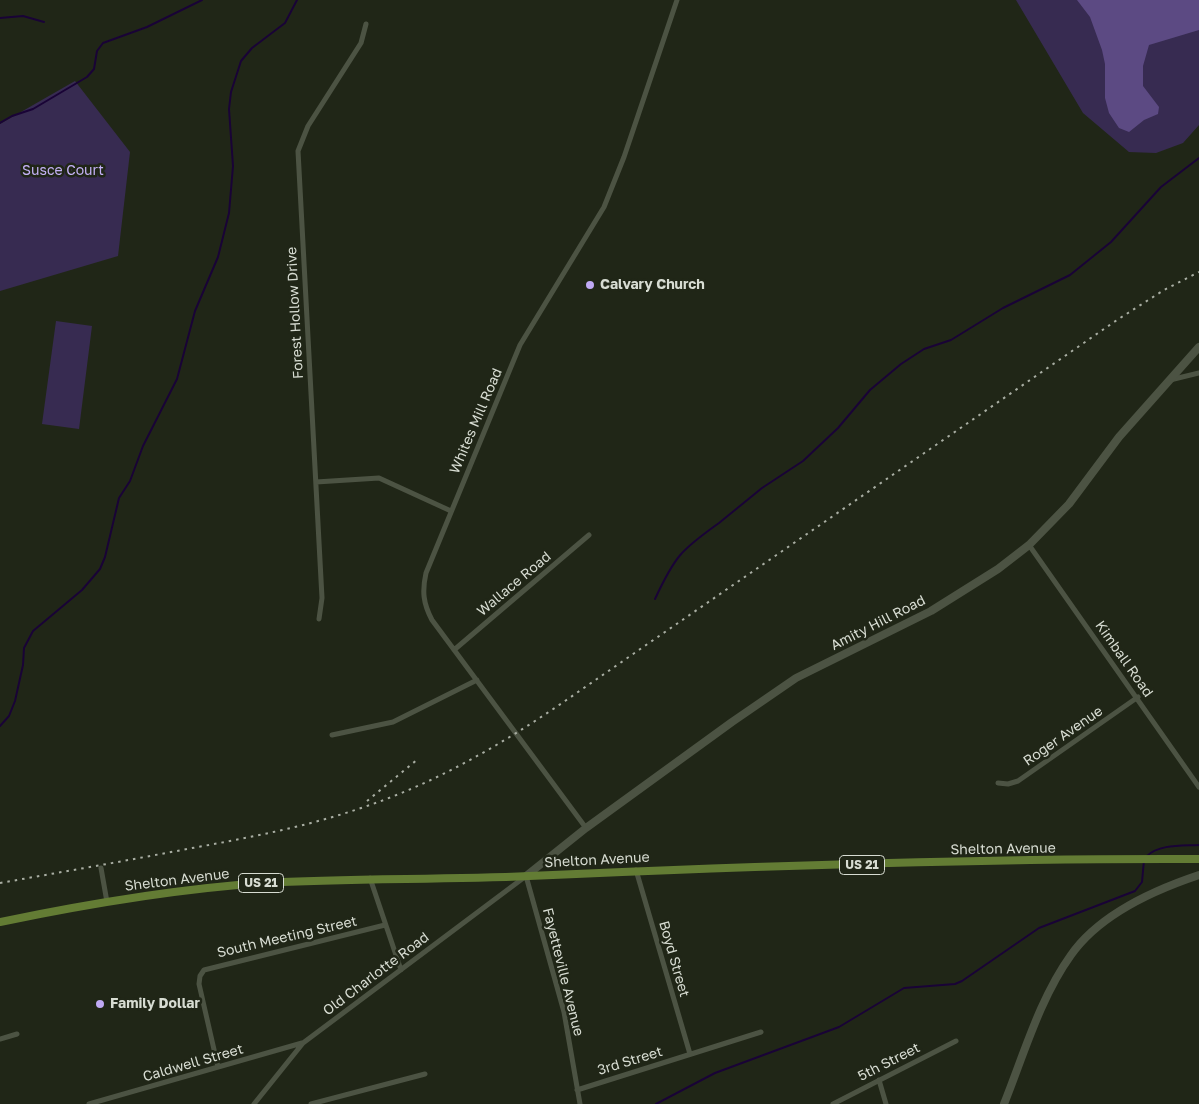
<!DOCTYPE html>
<html>
<head>
<meta charset="utf-8">
<style>
	body { margin:0 }
	canvas { display:block; background:#202617 }
</style>
</head>
<body>
<canvas width="1199" height="1104"></canvas>
<script>
const ctx = document.querySelector('canvas').getContext('2d');
ctx.lineJoin = 'round';
function fill(path, color) { ctx.fillStyle = color; ctx.fill(path, 'evenodd'); }
function stroke(path, color, width, dash) { ctx.strokeStyle = color; ctx.lineWidth = width; ctx.lineCap = dash ? 'butt' : 'round'; ctx.setLineDash(dash || []); ctx.stroke(path); }
function label(font, color, halo, rows, align = 'center') {
  ctx.font = font + ' "Golos Text",sans-serif'; ctx.lineWidth = 5; ctx.setLineDash([]); ctx.textBaseline = 'middle'; ctx.strokeStyle = halo; ctx.fillStyle = color; for (const [text, x, y, turn = 0] of rows) {
    ctx.save(); ctx.translate(x, y); ctx.rotate((+turn || 0) * Math.PI / 180); ctx.textAlign = isNaN(turn) ? turn : align; if (halo) ctx.strokeText(text, 0, 0); ctx.fillText(text, 0, 0); ctx.restore();
  }
}
fill(new Path2D(`
	M1016,0h183v125l-16,18 -27,10 -27,-1 -46,-39z
	M75,81l55,71 -12,104 -118,35v-167z
	M56,321l36,5 -13,103 -37,-5z`), '#372b51');
fill(new Path2D(`
	M1077,0h122v30l-50,15 -6,21v20l16,21 -1,7 -14,6 -15,12 -10,-4 -10,-15 -4,-15v-34l-3,-14 -12,-33z`), '#5c4a83');
stroke(new Path2D(`
	M0,18l23,-2 21,6
	M0,123l12,-7 21,-7 54,-32 7,-8 3,-18 6,-8 44,-16 55,-27
	M655,599c20,-43 26,-49 64,-76l43,-35 41,-27 35,-33 32,-38 31,-26 23,-15 27,-9 52,-32 67,-33 41,-33 50,-55 38,-29
	M0,726l9,-10 6,-15 8,-36 1,-17 9,-17 49,-41 18,-21 5,-12 14,-59 11,-17 13,-35 34,-67 18,-68 23,-54 11,-44 4,-47 -4,-57 2,-17 10,-31 11,-13 33,-25 12,-23
	M1147,856c12,-12 35,-10 52,-11
	M656,1104l59,-31 124,-46 65,-39 51,-4 7,-3 77,-53 96,-37 7,-9 2,-22`), '#190336', 2);
stroke(new Path2D(`
	M1170,380l29,-7
	M316,482l63,-4 72,33
	M1029,545l170,242
	M319,619l3,-21 -24,-447 10,-25 53,-83 5,-19
	M454,650l135,-115
	M332,735l61,-13 84,-42
	M998,783l10,1 10,-3 120,-84
	M586,828l-154,-208c-9,-17 -10,-29 -6,-47l94,-228 84,-138 20,-50 53,-157
	M101,868l6,34
	M636,870l54,184
	M370,878l31,92
	M0,1039l17,-5
	M218,1067l-19,-83 1,-8 4,-6 181,-45
	M879,1080l7,24
	M577,1090l184,-58
	M89,1104l213,-61
	M254,1104l49,-61 223,-167 38,136 16,92
	M311,1104l114,-30
	M833,1104l123,-63`), '#4c5343', 5);
stroke(new Path2D(`
	M526,876l60,-48 146,-106 64,-44 135,-67 67,-42 31,-24 40,-41 50,-67 80,-90
	M1004,1104c20,-50 36,-106 67,-149 28,-40 83,-65 128,-80`), '#4c5343', 8);
stroke(new Path2D(`
	M0,922c87,-18 174,-33 263,-39 88,-5 177,-3 266,-7 223,-10 447,-18 670,-17`), '#637c34', 8);
stroke(new Path2D(`
	M367,801l51,-42
	M0,883c62,-11 125,-22 187,-34 60,-11 119,-22 177,-42 72,-24 138,-63 201,-106l552,-381 47,-30 35,-18`), '#a9aea3', 2, [2.5, 5]);
for (const [x, y, r, color] of [
	[590,285,5,"#bfa9f4"],
	[100,1004,5,"#bfa9f4"]
]) { const dot = new Path2D(); dot.arc(x, y, r, 0, 2 * Math.PI); ctx.fillStyle = color; ctx.fill(dot); stroke(dot, '#202617', 2); }
for (const [x, y, w] of [
	[862,865,45],
	[261,883,45]
]) { const box = new Path2D(); box.roundRect(x - w / 2, y - 9.5, w, 19, 4); ctx.fillStyle = '#202617'; ctx.fill(box); stroke(box, '#d7dcd2', 1); }
label('bold 12px', '#d7dcd2', null, [
	["US 21",862,865],
	["US 21",261,883]
]);
label('14px', '#c4b1f5', '#202617', [
	["Susce Court",63,171]
]);
label('bold 14px', '#d7dcd2', '#202617', [
	["Calvary Church",600,285],
	["Family Dollar",110,1004]
], 'left');
label('14px', '#d7dcd2', '#202617', [
	["Forest Hollow Drive",295,313,-93],
	["Whites Mill Road",476,421,-67],
	["Wallace Road",514,584,-40],
	["Amity Hill Road",878,623,-27],
	["Kimball Road",1124,659,55],
	["Roger Avenue",1063,736,-35],
	["Shelton Avenue",1003,849,-1],
	["Shelton Avenue",597,860,-3],
	["Shelton Avenue",177,880,-7],
	["South Meeting Street",287,937,-13],
	["Boyd Street",674,959,74],
	["Fayetteville Avenue",563,972,76],
	["Old Charlotte Road",376,974,-37],
	["3rd Street",630,1061,-17],
	["5th Street",889,1062,-27],
	["Caldwell Street",193,1063,-16]
]);
</script>
</body>
</html>
